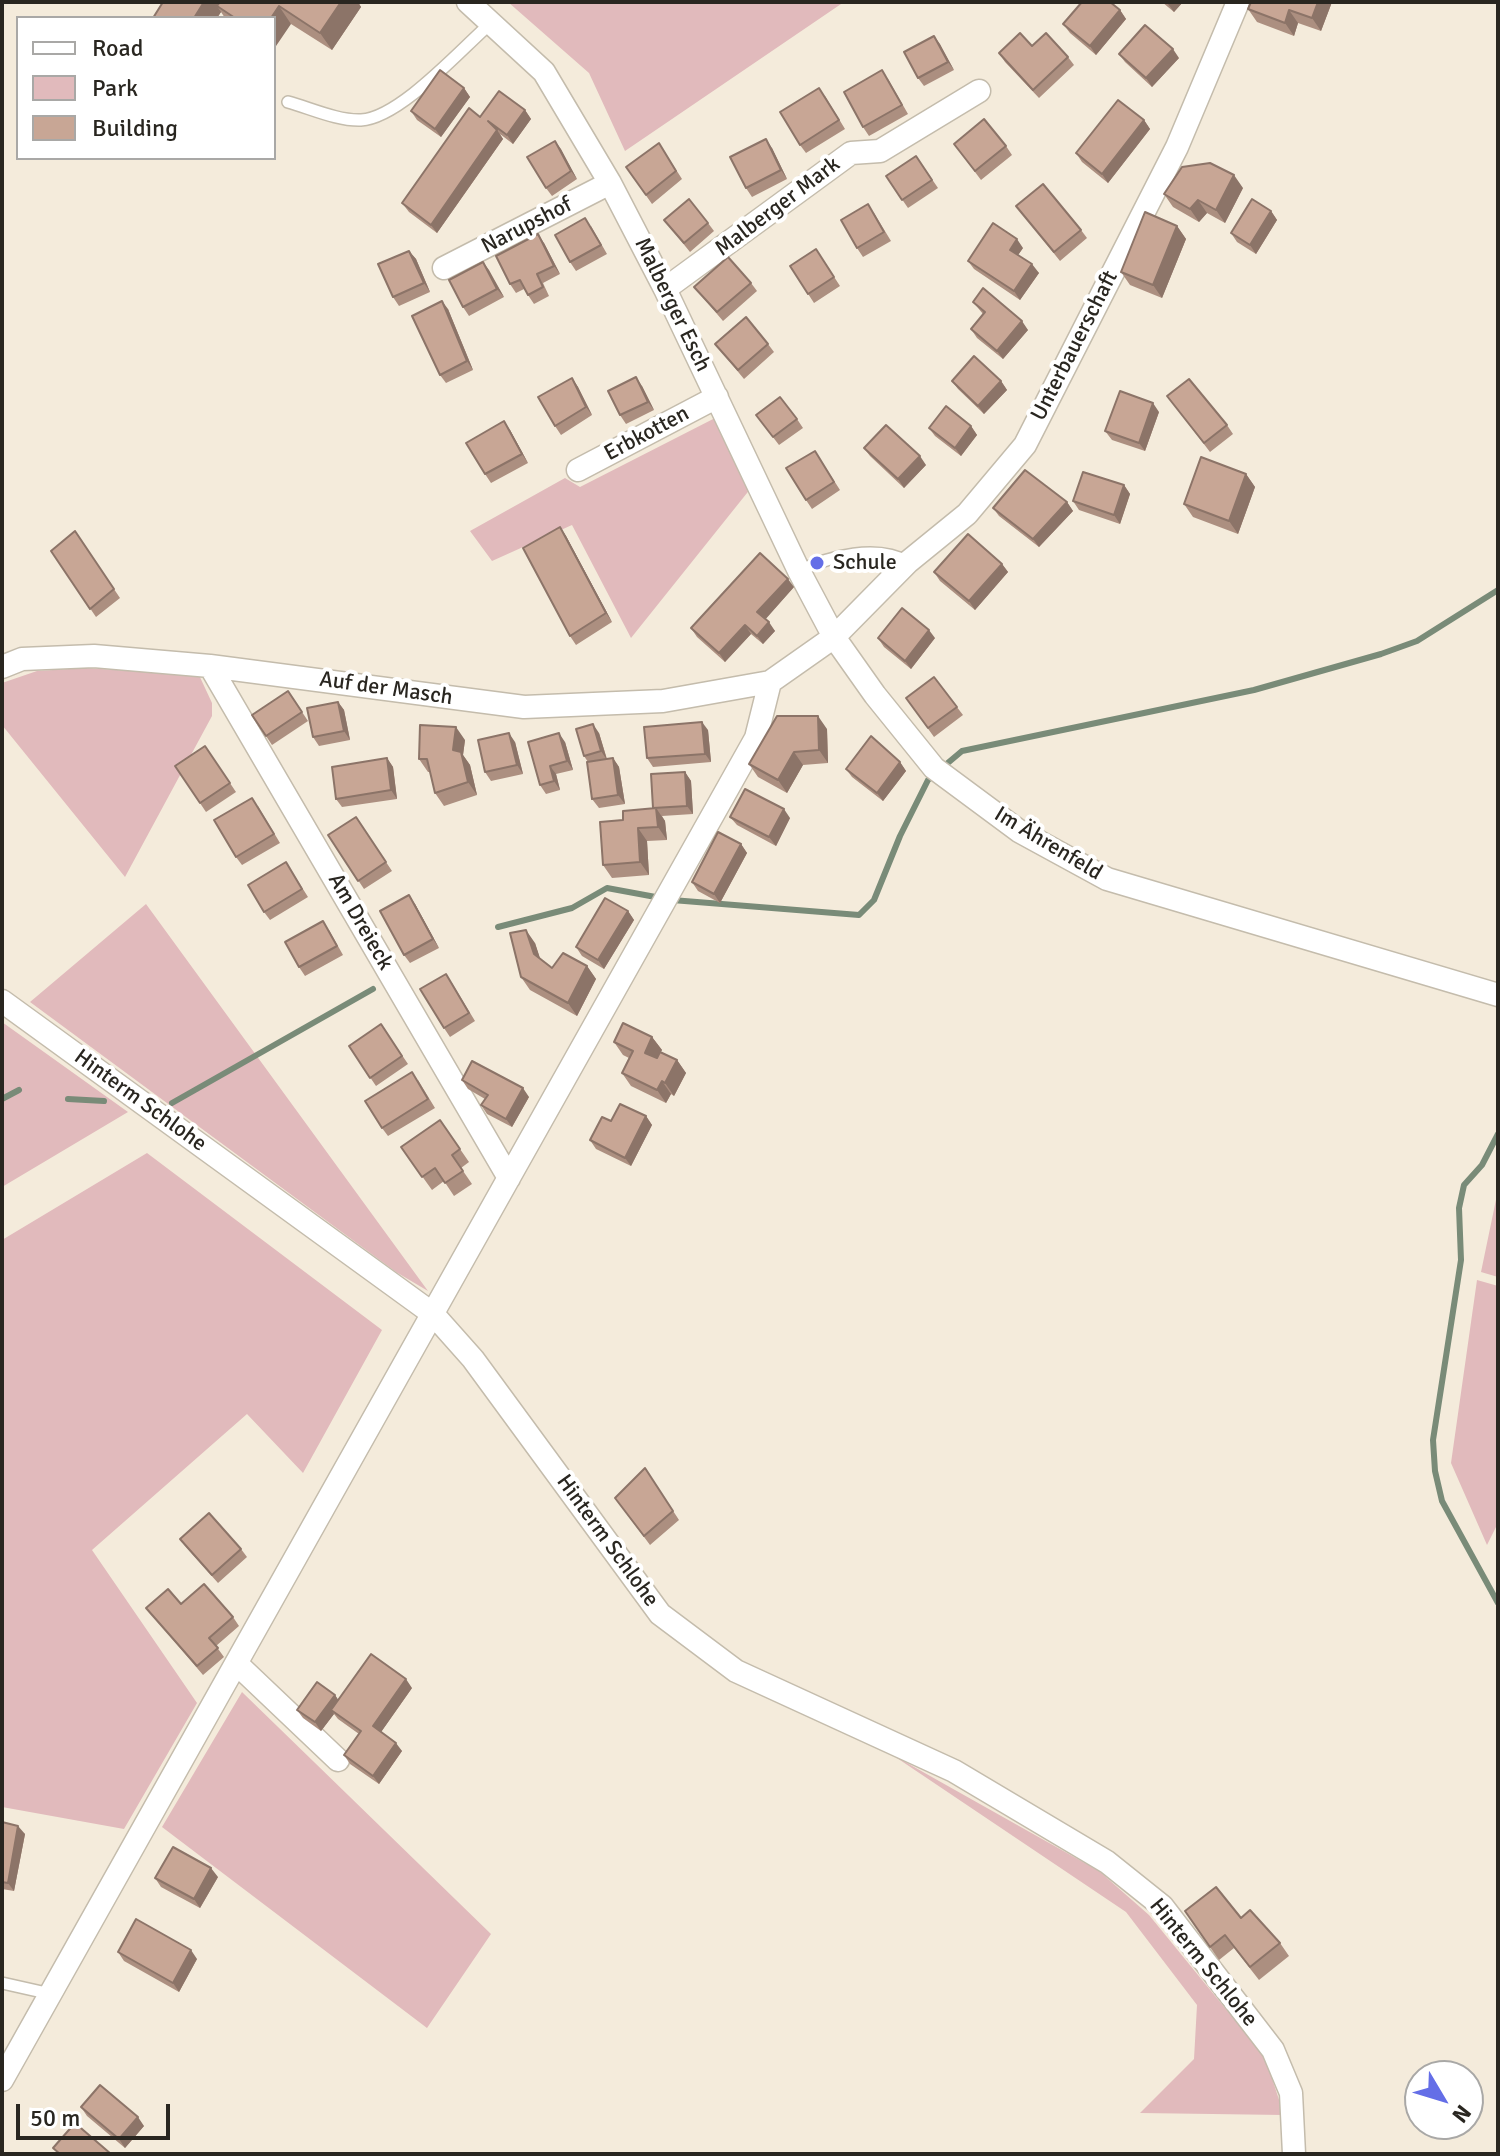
<!DOCTYPE html>
<html>
<head>
<meta charset="utf-8">
<style>
	body { margin:0 }
	#map { position:relative; width:1500px; height:2156px; overflow:hidden; background:#f4ebdb; font-family:Signika,sans-serif }
	canvas { display:block }
	.frame { position:absolute; inset:0; border:4px solid #292620; pointer-events:none }
	.legend { position:absolute; left:16px; top:16px; width:260px; height:144px; box-sizing:border-box; background:#fff; border:2px solid #a9a8a6; margin:0; padding:10px 14px; list-style:none; font-size:24px; color:#292620 }
	.legend li { display:flex; align-items:center; gap:16px; height:40px }
	.legend b { width:40px; border:2px solid #a9a8a6 }
	.north { position:absolute; left:1404px; top:2060px; width:80px; height:80px; box-sizing:border-box; background:#fff; border:2px solid #a9a8a6; border-radius:50%; rotate:128deg; font-size:22px; font-weight:700; line-height:32px; text-align:center; color:#292620 }
	.north::after { content:''; display:block; margin:auto; width:28px; height:36px; background:#646ee7; clip-path:polygon(50% 0,100% 100%,50% 72%,0 100%) }
	.scale { position:absolute; left:16px; top:2104px; width:154px; height:36px; box-sizing:border-box; border:4px solid #292620; border-top:0; padding-left:10px; font-size:24px; line-height:28px; white-space:nowrap; color:#292620; -webkit-text-stroke:6px #fff; paint-order:stroke }
</style>
</head>
<body>
<div id="map">
<canvas width="1500" height="2156"></canvas>
<div class="frame"></div>
<ul class="legend">
<li><b style="height:10px;background:#fff"></b>Road</li>
<li><b style="height:22px;background:#e1babc"></b>Park</li>
<li><b style="height:22px;background:#c8a695"></b>Building</li>
</ul>
<div class="north">N</div>
<div class="scale">50 m</div>
</div>
<script>
const ctx = document.querySelector('canvas').getContext('2d');
ctx.lineJoin = 'round';
function fill(path, color) { ctx.fillStyle = color; ctx.fill(path, 'evenodd'); }
function stroke(path, color, width, dash) { ctx.strokeStyle = color; ctx.lineWidth = width; ctx.lineCap = dash ? 'butt' : 'round'; ctx.setLineDash(dash || []); ctx.stroke(path); }
function label(font, color, halo, rows, align = 'center') {
  ctx.font = font + ' Signika,sans-serif'; ctx.lineWidth = 8; ctx.setLineDash([]); ctx.textBaseline = 'middle'; ctx.strokeStyle = halo; ctx.fillStyle = color; for (const [text, x, y, turn = 0] of rows) {
    ctx.save(); ctx.translate(x, y); ctx.rotate((+turn || 0) * Math.PI / 180); ctx.textAlign = isNaN(turn) ? turn : align; if (halo) ctx.strokeText(text, 0, 0); ctx.fillText(text, 0, 0); ctx.restore();
  }
}
fill(new Path2D(`
	M508,2h336l-219,149 -36,-78z
	M719,416l32,72 -120,150 -59,-113 -80,36 -22,-30 95,-53 15,9z
	M85,668l114,7 13,28v13l-87,161 -123,-152v-42l35,-12z
	M146,904l282,387 -32,-19 -366,-270z
	M2,1022l126,90 -126,75z
	M147,1153l235,177 -79,143 -56,-59 -155,136 105,153 -73,126 -122,-22v-567z
	M1498,1190v87l-17,-5z
	M1477,1280l21,6v237l-11,22 -36,-82z
	M242,1692l249,242 -64,94 -265,-201z
	M891,1754l208,117 50,44 116,142 19,58 -144,-2 54,-54 3,-54 -71,-93z`), '#e1babc');
stroke(new Path2D(`
	M943,767l19,-16 292,-61 127,-36 36,-13 81,-51
	M672,900l187,15 15,-15 26,-64 28,-56 7,-6
	M498,927l74,-19 35,-20 54,10
	M2,1099l17,-9
	M68,1099l36,2
	M172,1103l201,-114
	M1498,1134l-16,31 -18,20 -5,23 2,52 -28,180 2,31 7,30 56,102`), '#798b78', 6);
const service = new Path2D(`
	M288,102c22,6 50,19 73,18 39,-2 100,-71 130,-97
	M799,571c31,-15 78,-27 109,-9
	M2,1983l49,11`);
const minor = new Path2D(`
	M468,2l76,70 66,111 55,106 134,282 35,66 41,58 59,73 85,63 88,48 391,116
	M444,268l166,-85
	M665,289l186,-136 29,-2 99,-60
	M578,470l139,-73
	M210,666l299,512
	M2,667l20,-8 72,-3 116,10 314,41 139,-6 107,-19 64,-45 74,-75 59,-48 58,-69 152,-298 61,-145
	M2,1001l431,313 40,45 187,255 76,57 218,100 153,91 55,44 111,144 18,43 3,61
	M238,1665l100,95
	M2,2080l754,-1342 14,-56`);
stroke(service, '#c4bcac', 14);
stroke(minor, '#c4bcac', 25);
stroke(service, '#fff', 11);
stroke(minor, '#fff', 22);
fill(new Path2D(`
	M163,2h195l3,5 -29,43 -41,-26 -17,-6h-49l-4,-6 -4,6h-64z
	M1162,2h21l-9,10z
	M1251,2h81l-11,29 -23,-8 -4,13 -37,-14 -9,-13z
	M1120,10l6,9 -30,36 -26,-22 -7,-9z
	M934,36l20,34 -30,16 -6,-8z
	M999,53l69,4 6,8 -35,33 -34,-36z
	M1119,54l60,4 -27,29 -27,-25z
	M888,79l20,35 -39,22 -6,-9z
	M464,88l6,9 -29,40 -24,-17 -6,-9z
	M825,96l20,33 -39,24 -6,-8z
	M525,110l6,9 -18,25 -13,-10 3,5 -66,94 -28,-21 -7,-9 78,-86z
	M1144,120l6,9 -42,54 -26,-21 -6,-9z
	M555,141l22,38 -25,17 -6,-8z
	M659,143l23,36 -30,25 -26,-37z
	M954,144l52,2 6,9 -31,25z
	M772,148l15,31 -35,18 -6,-9z
	M916,156l22,32 -30,20 -22,-32z
	M1243,188l-18,35 -18,-10 -8,9 -26,-15 -9,-13z
	M1016,206l65,24 6,8 -27,23z
	M1271,211l6,9 -21,34 -19,-12 -6,-9z
	M874,213l17,28 -28,16 -6,-9z
	M664,220l44,3 6,8 -24,21z
	M591,226l16,28 -31,17 -6,-9z
	M1177,226l9,13 -24,59 -32,-13 -9,-13z
	M544,243l16,31 -17,9 6,13 -15,8 -10,-15 -8,4 -6,-9z
	M1023,248l-5,7 21,18 -19,27 -46,-31 -6,-8z
	M816,249l24,37 -26,17 -24,-37z
	M409,251l7,8 14,33 -31,14 -6,-9z
	M483,262l21,35 -35,19 -6,-9z
	M751,283l6,8 -34,30 -29,-34z
	M973,302l55,28 -25,29 -26,-21 -6,-9 12,-15z
	M448,309l25,61 -27,13 -6,-8z
	M715,344h53l6,8 -30,27z
	M572,378l6,9 14,28 -31,20 -6,-9z
	M952,381h49l6,9 -23,24 -26,-25z
	M642,386l12,24 -28,14 -6,-9z
	M1167,396l60,29 6,9 -23,18z
	M1159,412l-14,39 -33,-11 -7,-9z
	M756,415l41,4 6,9 -24,17z
	M971,426l6,9 -16,21 -26,-20 -6,-8z
	M510,430l18,33 -37,20 -6,-9z
	M864,448l62,17 -22,23 -34,-32z
	M815,451l25,39 -28,19 -6,-9z
	M1246,474l9,13 -17,47 -45,-17 -9,-13z
	M1124,485l6,9 -10,30 -41,-14 -6,-9z
	M1067,502l6,9 -34,36 -40,-31 -6,-8z
	M560,527l6,9 46,86 -36,23 -6,-9z
	M75,531l45,67 -24,19 -45,-66z
	M1002,564l6,8 -33,38 -35,-29 -6,-9z
	M794,587l-29,32 10,12 -12,13 -12,-10 -26,28 -28,-25 -6,-9z
	M878,638h57l-24,31 -27,-22z
	M934,677l29,38 -29,22 -28,-39z
	M288,691l20,30 -36,24 -20,-30z
	M338,702l6,8 6,30 -31,6 -6,-9z
	M827,729l1,34 -25,2 -16,28 -29,-16 -9,-13z
	M708,730l3,32 -58,5 -6,-9z
	M599,733l8,26 6,-1 6,9 6,37 -26,4 -7,-9 -4,-37 -4,-6z
	M465,740l-2,15 7,10 7,30 -33,11 -9,-13 -5,-21h-2l-9,-13z
	M515,742l8,32 -32,7 -6,-9z
	M528,742h37l8,28 -17,4 4,16 -14,4 -6,-9z
	M205,746l31,46 -30,20 -31,-46z
	M387,758l6,9 4,32 -55,8 -6,-8z
	M900,762l6,9 -23,30 -31,-24 -6,-8z
	M685,772l6,9 2,33 -31,2 3,5 2,19 -20,1 2,34 -37,3 -9,-13 20,-45 30,-12z
	M258,806l22,37 -38,22 -6,-8z
	M356,817l36,54 -28,18 -36,-54z
	M730,817l60,1 -14,28 -39,-21z
	M741,844l6,9 -27,50 -22,-12 -6,-9z
	M286,862l22,35 -38,23 -6,-8z
	M415,904l24,44 -29,15 -6,-8z
	M628,911l6,9 -30,49 -22,-13 -6,-9z
	M329,930l14,25 -38,21 -6,-9z
	M535,943l5,16 12,9 35,-2 9,13 -19,37 -47,-26 -9,-13z
	M452,983l23,38 -25,16 -6,-9z
	M381,1024l27,40 -32,22 -27,-40z
	M652,1037l10,13 -2,2 17,8 9,13 -12,23 -3,-2 -5,9 -35,-17 -9,-13 7,-15 -6,-3 -9,-13z
	M418,1080l17,28 -47,28 -6,-8z
	M462,1080l67,17 -17,30 -25,-13 -6,-9 4,-6 -17,-10z
	M646,1116l6,9 -21,41 -35,-17 -6,-9z
	M440,1120l29,42 -8,6 11,16 -18,12 -10,-15 -12,9 -31,-43z
	M645,1468l34,52 -29,25 -35,-47z
	M180,1539l61,10 6,8 -29,26 -32,-36z
	M181,1604l52,13 6,9 -23,20 8,11 -21,18 -57,-67z
	M412,1688l-31,44 21,19 -23,33 -29,-20 -6,-9 15,-21 -21,-15 -4,-5 -13,17 -18,-13 -6,-8 38,-15 3,5z
	M2,1822l23,12 -11,57 -12,-2z
	M218,1877l-18,31 -39,-21 -6,-9z
	M1185,1911l56,7 39,25 9,13 -30,24 -25,-32 -15,12z
	M118,1952l79,7 -18,33 -55,-31z
	M81,2107l63,19 -19,22 -38,-32z`), '#ac8f80');
fill(new Path2D(`
	M204,2h23l-10,4 4,6 -4,6h-23z
	M341,2h17l3,5 -29,43 -12,-17z
	M1170,2h13l-9,10 -6,-8z
	M1318,2h14l-11,29 -9,-13z
	M279,6l12,18 -17,25v-31h-3z
	M1120,10l6,9 -30,36 -6,-9z
	M1289,10l9,13 -4,13 -9,-13z
	M934,36l6,8 14,26 -6,-8z
	M1173,49l6,9 -27,29 -6,-9z
	M464,88l6,9 -29,40 -6,-8z
	M525,110l6,9 -18,25 -6,-9z
	M1144,120l6,9 -42,54 -6,-9z
	M497,130l6,9 -66,94 -6,-8z
	M766,139l6,9 15,31 -6,-9z
	M555,141l6,8 16,30 -6,-8z
	M1234,175l9,13 -18,35 -9,-13z
	M1198,200l9,13 -8,9 -9,-13z
	M1271,211l6,9 -21,34 -6,-9z
	M1177,226l9,13 -24,59 -9,-13z
	M538,234l6,9 16,31 -6,-8z
	M1017,239l6,9 -7,10 -6,-8z
	M409,251l7,8 14,33 -6,-9z
	M483,262l6,8 15,27 -7,-8z
	M1032,264l7,9 -19,27 -6,-9z
	M442,301l6,8 25,61 -6,-9z
	M1022,321l6,9 -25,29 -6,-8z
	M636,377l6,9 12,24 -6,-8z
	M572,378l6,9 14,28 -6,-8z
	M1001,381l6,9 -23,24 -6,-8z
	M1153,403l6,9 -14,39 -6,-8z
	M504,421l6,9 18,33 -6,-9z
	M971,426l6,9 -16,21 -6,-8z
	M920,456l6,9 -22,23 -6,-9z
	M1246,474l9,13 -17,47 -9,-13z
	M1124,485l6,9 -10,30 -6,-9z
	M1067,502l6,9 -34,36 -6,-8z
	M560,527l6,9 46,86 -6,-9z
	M1002,564l6,8 -33,38 -6,-9z
	M788,579l6,8 -30,34 -7,-9z
	M769,622l6,9 -12,13 -6,-8z
	M745,625l6,9 -26,28 -6,-9z
	M929,630l6,8 -24,31 -6,-8z
	M338,702l6,8 6,30 -6,-9z
	M818,716l9,13 1,34 -9,-13z
	M702,722l6,8 3,32 -6,-8z
	M593,724l6,9 8,27 -6,-9z
	M456,727l9,13 -2,15 7,10 7,30 -9,-13 -15,-32z
	M509,733l6,9 8,32 -6,-9z
	M559,733l6,9 8,28 -6,-9z
	M794,752l9,13 -16,28 -9,-13z
	M387,758l6,9 4,32 -6,-9z
	M613,758l6,9 6,37 -7,-9z
	M900,762l6,9 -23,30 -6,-8z
	M550,766l6,8 4,16 -6,-9z
	M685,772l6,9 2,33 -6,-8z
	M656,808l9,13 2,19 -9,-13z
	M784,809l6,9 -14,28 -7,-9z
	M638,828l9,13 2,34 -9,-13z
	M741,844l6,9 -27,50 -6,-9z
	M409,895l6,9 24,44 -6,-9z
	M628,911l6,9 -30,49 -6,-9z
	M526,930l9,13 8,24 -9,-13z
	M587,966l9,13 -19,37 -9,-13z
	M652,1037l10,13 -8,15 -9,-12z
	M677,1060l9,13 -12,23 -9,-13z
	M662,1081l9,13 -5,9 -9,-13z
	M523,1088l6,9 -17,30 -6,-8z
	M646,1116l6,9 -21,41 -6,-8z
	M406,1679l6,9 -33,47 -6,-9z
	M335,1695l6,9 -10,6 3,4 -13,17 -6,-9z
	M396,1743l6,8 -23,33 -6,-8z
	M18,1826l7,8 -11,57 -6,-8z
	M211,1868l7,9 -18,31 -6,-9z
	M191,1950l6,9 -18,33 -6,-9z
	M138,2117l6,9 -19,22 -6,-9z`), '#8c7468');
const building = new Path2D(`
	M163,2h41l-10,16h-41z
	M220,2h121l-21,31 -41,-27 -8,12h-36l-18,-12z
	M1082,2h28l10,8 -30,36 -27,-22z
	M1251,2h67l-6,16 -23,-8 -4,13 -37,-14z
	M1145,25l28,24 -27,29 -27,-24z
	M1020,33l12,13 14,-13 22,24 -35,33 -34,-37z
	M934,36l14,26 -30,16 -14,-26z
	M440,70l24,18 -29,41 -24,-18z
	M882,70l20,35 -39,22 -19,-35z
	M819,88l20,32 -39,25 -20,-33z
	M499,91l26,19 -18,25 -19,-14 9,9 -66,95 -29,-22 67,-95 11,9z
	M1118,100l26,20 -42,54 -26,-21z
	M984,119l22,27 -31,25 -21,-27z
	M766,139l15,31 -35,18 -16,-31z
	M555,141l16,30 -25,17 -19,-31z
	M659,143l17,28 -30,24 -20,-28z
	M916,156l16,24 -30,20 -16,-24z
	M1210,163l24,12 -18,35 -18,-10 -8,9 -26,-15 18,-27z
	M1043,184l38,46 -27,22 -38,-46z
	M689,199l19,24 -24,20 -20,-23z
	M1252,199l19,12 -21,34 -19,-12z
	M868,204l16,28 -27,16 -16,-28z
	M1145,212l32,14 -24,59 -32,-13z
	M585,218l16,27 -31,17 -15,-27z
	M993,223l24,16 -7,11 22,14 -18,27 -46,-30z
	M538,234l16,32 -17,8 6,13 -15,8 -8,-15 -10,4 -14,-28z
	M816,249l18,28 -26,17 -18,-28z
	M409,251l15,32 -31,14 -15,-33z
	M728,257l23,26 -34,29 -23,-25z
	M483,262l14,27 -34,18 -14,-27z
	M983,288l39,33 -25,30 -26,-22 14,-17 -12,-10z
	M442,301l25,60 -27,14 -28,-59z
	M746,317l22,27 -30,26 -23,-26z
	M974,356l27,25 -23,25 -26,-25z
	M636,377l12,25 -28,13 -12,-24z
	M572,378l14,29 -31,19 -17,-29z
	M1189,379l38,46 -23,18 -37,-47z
	M1120,391l33,12 -14,40 -34,-12z
	M780,397l17,22 -24,18 -17,-22z
	M946,406l25,20 -16,22 -26,-20z
	M504,421l18,33 -37,20 -19,-31z
	M886,425l34,31 -22,23 -34,-31z
	M815,451l19,31 -28,18 -20,-32z
	M1201,457l45,17 -17,47 -45,-17z
	M1025,470l42,32 -34,37 -40,-31z
	M1083,472l41,13 -10,30 -41,-14z
	M560,527l46,86 -36,23 -47,-88z
	M75,531l39,58 -24,20 -39,-58z
	M968,534l34,30 -33,37 -35,-29z
	M760,553l28,26 -31,33 12,10 -12,14 -12,-11 -26,28 -28,-25z
	M902,608l27,22 -24,31 -27,-23z
	M934,677l23,30 -29,21 -22,-30z
	M288,691l14,21 -36,24 -14,-21z
	M338,702l6,29 -31,6 -6,-29z
	M777,716h41l1,34 -25,2 -16,28 -29,-16z
	M702,722l3,32 -58,4 -3,-31z
	M593,724l8,27 -17,5 -8,-27z
	M420,725l36,2 -3,23 8,2 7,30 -33,11 -8,-34h-8z
	M509,733l8,32 -32,7 -7,-32z
	M559,733l8,28 -17,5 4,15 -14,4 -12,-43z
	M871,736l29,26 -23,31 -31,-24z
	M205,746l25,37 -30,20 -25,-37z
	M387,758l4,32 -55,9 -4,-32z
	M613,758l5,37 -26,4 -5,-37z
	M685,772l2,34 -34,2 -2,-34z
	M745,789l39,20 -15,28 -39,-20z
	M252,798l22,36 -38,23 -22,-37z
	M656,808l2,19 -20,1 2,34 -37,3 -3,-43 23,-2v-9z
	M356,817l30,45 -28,19 -30,-46z
	M718,832l23,12 -27,50 -22,-12z
	M286,862l16,27 -38,23 -16,-27z
	M409,895l24,44 -29,16 -24,-44z
	M605,898l23,13 -30,49 -22,-13z
	M323,921l14,25 -38,21 -14,-25z
	M526,930l8,24 18,14 11,-15 24,13 -19,37 -47,-26 -11,-44z
	M446,974l23,39 -25,15 -24,-39z
	M623,1023l29,14 -7,16 12,5 3,-6 17,8 -12,23 -3,-2 -5,9 -35,-17 11,-22 -19,-9z
	M381,1024l21,32 -32,22 -21,-32z
	M472,1061l51,27 -17,31 -25,-14 7,-10 -26,-15z
	M412,1072l16,27 -46,29 -17,-27z
	M620,1104l26,12 -21,42 -35,-18 12,-23 9,4z
	M440,1120l20,29 -8,6 11,16 -18,12 -10,-15 -13,9 -21,-30z
	M645,1468l28,43 -29,25 -29,-38z
	M209,1513l32,36 -29,26 -32,-36z
	M204,1584l29,33 -24,21 9,10 -21,18 -51,-58 22,-19 13,15z
	M371,1654l35,25 -33,47 23,17 -23,33 -29,-21 17,-24 -30,-21z
	M317,1682l18,13 -20,27 -18,-12z
	M2,1822l16,4 -10,57 -6,-1z
	M173,1847l38,21 -17,31 -39,-21z
	M1216,1887l25,31 9,-8 30,33 -30,24 -25,-32 -15,12 -25,-36z
	M136,1919l55,31 -18,33 -55,-31z
	M100,2085l38,32 -19,22 -38,-32z
	M75,2123l36,31h-51l-7,-6z`);
fill(building, '#c8a695');
stroke(building, '#8c7468', 2);
for (const [x, y, r, color] of [
	[817,563,8,"#646ee7"]
]) { const dot = new Path2D(); dot.arc(x, y, r, 0, 2 * Math.PI); ctx.fillStyle = color; ctx.fill(dot); stroke(dot, '#fff', 3); }
label('22px', '#292620', '#fff', [
	["Malberger Mark",778,207,-37],
	["Narupshof",527,226,-27],
	["Malberger Esch",672,305,64],
	["Unterbauerschaft",1075,346,-63],
	["Erbkotten",647,434,-28],
	["Auf der Masch",386,689,8],
	["Im Ährenfeld",1048,844,31],
	["Am Dreieck",360,922,60],
	["Hinterm Schlohe",140,1101,36],
	["Hinterm Schlohe",607,1541,54],
	["Hinterm Schlohe",1203,1963,51]
]);
label('22px', '#292620', '#fff', [
	["Schule",833,563]
], 'left');
</script>
</body>
</html>
